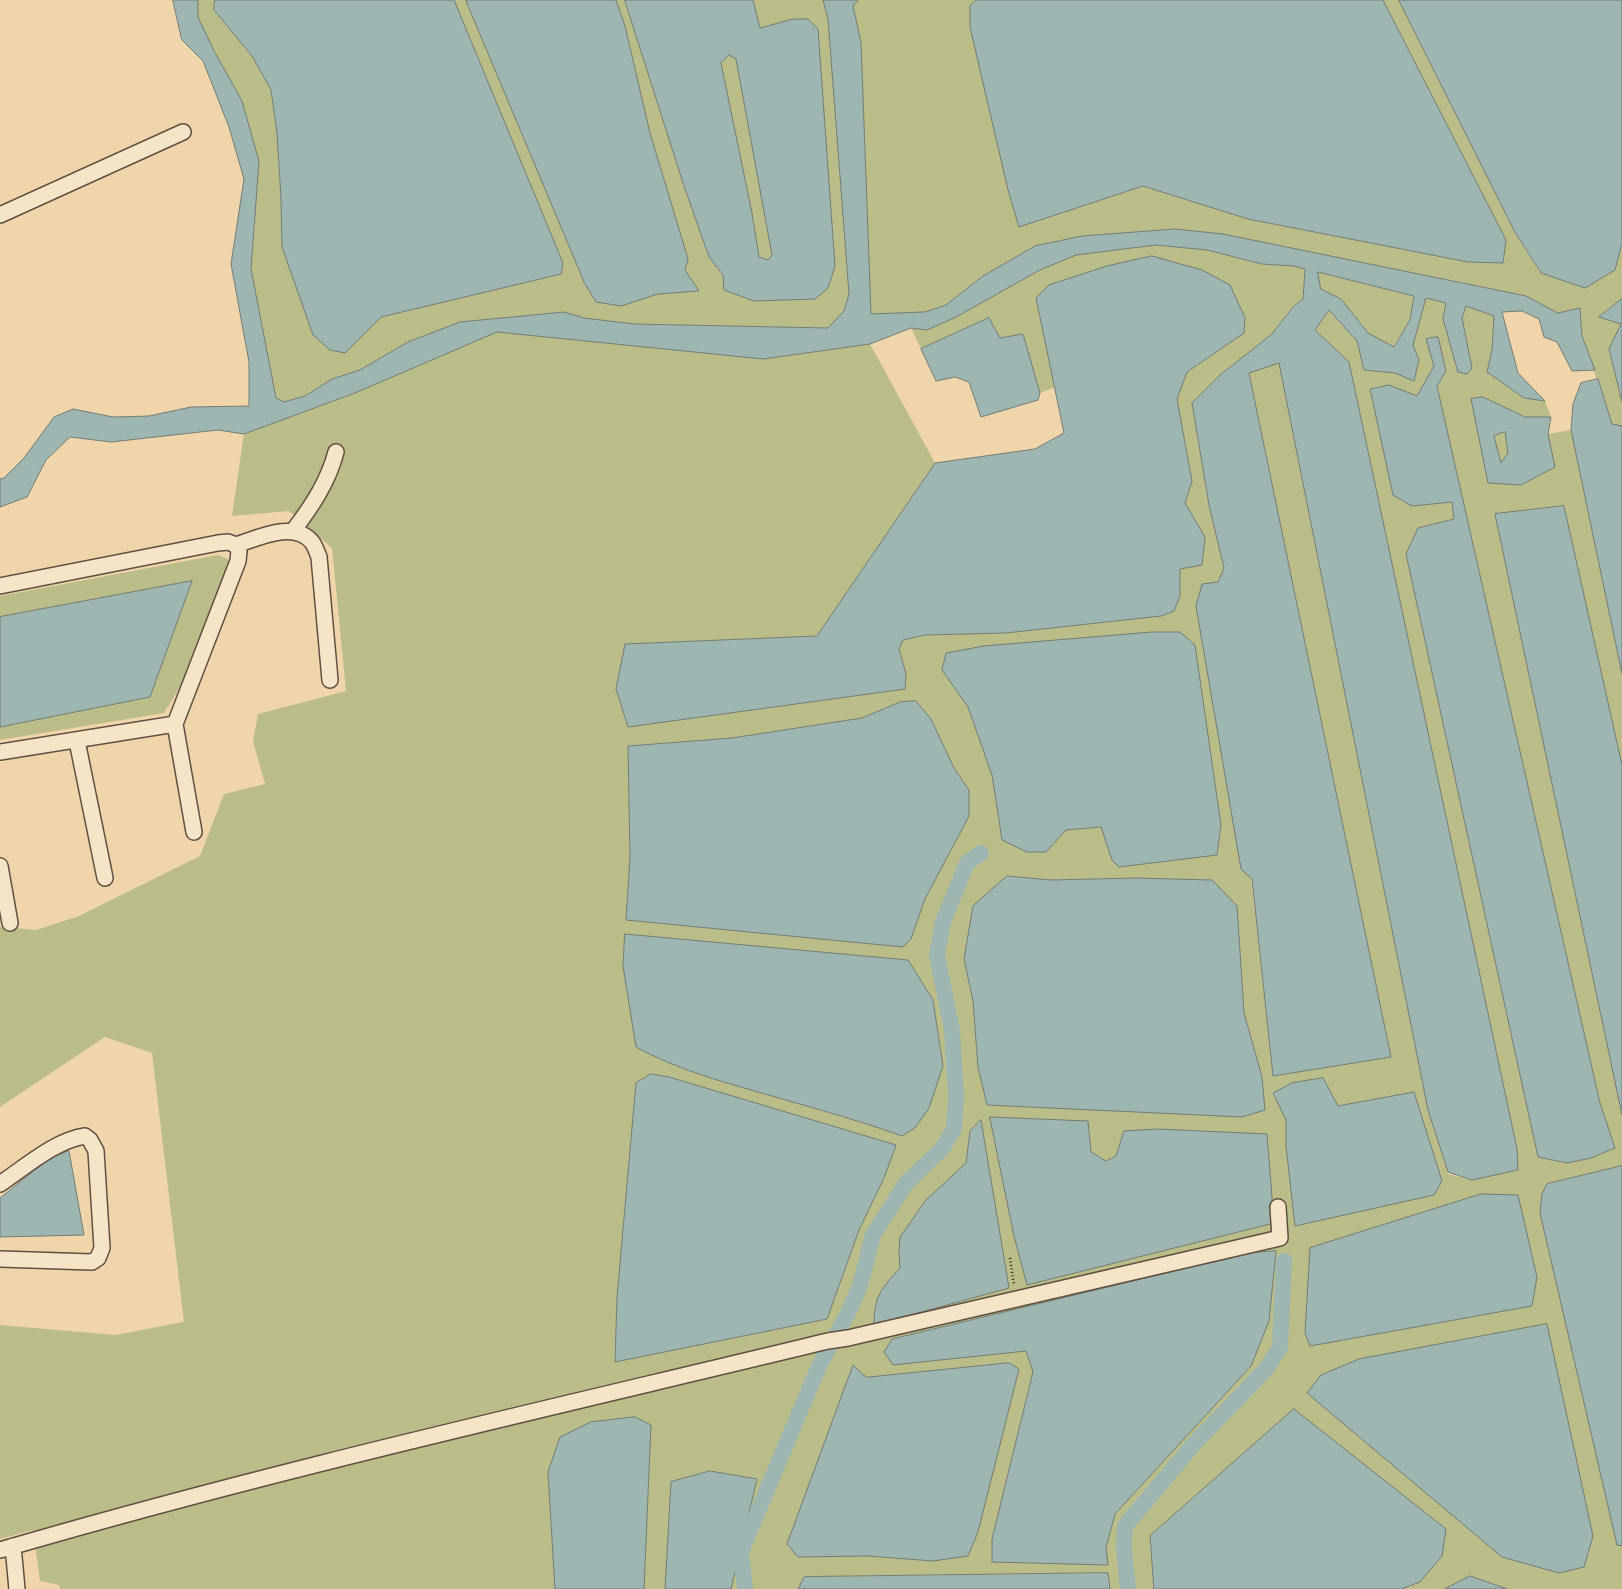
<!DOCTYPE html>
<html>
<head>
<meta charset="utf-8">
<style>
	body { margin:0 }
	canvas { display:block; background:#f1d5aa }
</style>
</head>
<body>
<canvas width="1622" height="1589"></canvas>
<script>
const ctx = document.querySelector('canvas').getContext('2d');
ctx.lineJoin = 'round';
function fill(path, color) { ctx.fillStyle = color; ctx.fill(path, 'evenodd'); }
function stroke(path, color, width, dash) { ctx.strokeStyle = color; ctx.lineWidth = width; ctx.lineCap = dash ? 'butt' : 'round'; ctx.setLineDash(dash || []); ctx.stroke(path); }
fill(new Path2D(`
	M198,0h17l-1,10 38,46 19,34 6,43 4,66 1,48 12,34 51,72 36,-36 180,-44 2,-10 -109,-263h12l119,284 36,22 37,-12 40,-3 -13,-21 3,-11 -38,-126 -25,-107 -9,-26h9l59,186 25,71 14,18 1,15 91,9 3,-270 -10,-10h-15l-33,9 -7,-28h70l5,19 21,275 -5,17 -16,17 -194,-4 -50,-6 -20,-6 -104,10 -52,20 -48,28 -28,9 -27,17 -21,6 -8,-3 -25,-130 4,-45 -41,-173 -16,-34z
	M858,0h119l-7,6 49,220 124,-40 105,33 220,43 35,1 3,-23 -123,-240h16l116,232 25,41 75,-3 7,-27v56l-22,17 21,8 -3,62 4,16v24l-10,-2 -30,-88 -2,-28 -22,5 -32,-17 -303,-62 -48,-5 -93,7 -47,10 -52,30 -37,29 -21,7 -54,2 -10,-272 -8,-36z
	M729,54l7,5 36,196 -4,5 -9,-3 -7,-44 -31,-150z
	M1156,245l51,5 55,14 32,2 11,3 -2,30 -12,9 -19,26 -52,41 -28,28 17,102 15,64 -6,13 55,493 118,-18 -142,-685 30,-9 149,747 20,64 24,6 45,-10v-21l-168,-787 -34,-32 14,-20 28,31 7,29 31,3 19,8 5,-21 -6,-15 13,-48 20,6 -3,16 29,49 -10,-50 4,-12 28,10 -2,34 -5,22 37,26 21,3 6,16h-26l-42,-20 5,86 60,-49 23,-4 51,244v91l-58,-259 -69,8 127,601v51l-75,18 66,342 4,18 5,2v43h-115l-37,-13 -25,13h-44l19,-7 -270,-46 4,53h-44l-2,-16 -304,4 -6,12h-67l26,-110 -47,-8 -39,11 -6,107h-21v-16l-96,-101 7,117h-495l-1,-4 -19,-4 -7,-51 -33,9v-214l115,10 69,-13 -32,-269 -47,-16 -105,70v-180l36,3 43,-14 121,-60 24,-62 41,-10 -12,-43 5,-27 88,-23 -14,-143 -43,-37 -57,5 12,-82 111,-41 142,-61 266,27 107,-15 65,119 -118,173 -191,8 -10,45 12,38 277,-38 1,-15 -7,-25 4,-9 22,-5 81,-2 155,-17 13,-5 6,-15v-27l25,-32 -20,-34 7,-22 -15,-82 10,-27 57,-39 -208,-35 19,89 -15,6 -17,-59 -23,4 -12,-19 -67,30 -10,-21 16,2 29,-13 84,-47 36,-15zM1434,366l12,5 -9,15 163,717 15,45 -24,10 -24,5 -29,-6 -132,-603 12,-26 36,-9 -2,-18 -40,5 -23,-121 28,11zM1180,632l15,14 26,179 -4,30 -98,12 -7,-7 -10,-33 -36,3 -64,10 -10,-65 -24,-68 -25,-37zM900,702l54,66 15,22v26l-44,83 -14,40 -8,8 -277,-27 4,-63 -2,-111 104,-8 130,-20zM1007,876l44,4 84,-2 102,28 7,107 18,64 3,32 -278,-4 -9,-38 -5,-66 -9,-42zM625,935l283,25 25,40 10,65 -14,43 -27,28c-48,-17 -96,-30 -144,-44 -42,-12 -84,-24 -122,-45zM651,1074l245,71 -12,33 -25,52 -32,89 -212,42 2,-64 19,-214zM991,1117l100,35 15,9 10,-5 -89,128 -13,-48zM1276,1251l-25,115 -136,148 -9,34 -114,14v-23l41,-167 -7,-22 -41,4 -93,-15 357,-86zM1009,1363l-76,198 -65,-5 -15,-190 13,11z
	M1318,272l96,24 -4,24 -17,27 -25,-14 -27,-34 -20,-10z
	M1505,431l3,22 -7,11 -7,-28z
	M218,555l12,5 -50,127 -16,26 -164,27v-144z`), '#babd88');
const water = new Path2D(`
	M173,0h25v17l16,34 28,50 17,60 -8,108 25,129 8,4 21,-6 27,-17 28,-9 48,-28 52,-20 104,-10 20,6 50,6 194,4 16,-17 5,-17 -21,-275 -5,-19h35l-5,6 8,36 10,272 54,-2 21,-7 37,-29 52,-30 47,-10 93,-7 48,5 303,62 32,17 22,-5 2,28 13,34 -23,1 -15,-29 -13,-5 -5,-18 -17,-8 -20,1 16,61 27,28 -21,-3 -37,-26 5,-22 2,-34 -28,-10 -4,12 10,50 -5,6 -9,-2 -15,-53 3,-16 -20,-5 -13,47 6,15 -5,21 -19,-8 -31,-3 -7,-29 -28,-31 -14,20 34,32 168,787 1,21 -46,10 -24,-8 -20,-62 -149,-747 -30,10 142,684 -118,19 -21,-197 -11,-10 -45,-263 6,-22 16,-2 6,-14 -15,-63 -17,-102 28,-28 52,-41 20,-26 11,-9 2,-30 -11,-3 -32,-2 -55,-14 -51,-5 -80,10 -36,15 -84,47 -29,13 -16,-2 -41,16 -107,15 -266,-27 -142,61 -111,41 -26,-4 -107,12 -41,-5 -24,23 -19,37 -27,10v-28l4,-1 20,-20 30,-41 19,-8 40,8 36,-1 42,-9 58,-1v-44l-18,-98 13,-85 -15,-52 -26,-66 -21,-21zM1318,272l96,24 -4,24 -16,27 -26,-14 -27,-34 -20,-10z
	M215,0h239l109,263 -2,11 -180,43 -36,36 -15,-3 -17,-15 -31,-88 -1,-48 -4,-66 -6,-43 -19,-34 -38,-46z
	M466,0h150l9,26 25,107 38,126 -3,11 14,21 -41,3 -37,12 -25,-4 -11,-18z
	M625,0h128l7,28 33,-9h15l10,10 17,237 -7,22 -13,11 -61,2 -30,-11 -1,-15 -14,-18 -25,-71zM729,55l7,4 36,196 -4,5 -9,-3 -7,-44 -31,-150z
	M977,0h406l123,240 -3,23 -35,-1 -220,-43 -105,-33 -124,41 -11,-37 -38,-163v-21z
	M1399,0h223v243l-7,27 -30,18 -44,-15 -26,-41z
	M1152,256l50,14 28,15 15,33 -1,15 -57,39 -10,27 15,82 -7,22 20,34 -3,28 -22,4v27l-6,15 -13,5 -155,17 -81,2 -22,5 -4,9 7,25 -1,15 -277,38 -12,-38 9,-45 192,-8 118,-173 100,-14 29,-16 -28,-135 13,-13 58,-19z
	M1622,299v103l-13,-53 12,-25 -22,-7z
	M989,318l11,20 23,-4 17,59 -2,7 -57,17 -12,-35 -14,-5 -19,4 -15,-32z
	M1438,337l8,34 -9,15 163,717 15,45 -24,10 -24,5 -29,-6 -132,-603 12,-26 36,-9 -2,-17 -40,4 -19,-11 -23,-106 19,-4 28,11 17,-30 -8,-27z
	M1598,379l14,45 10,2v248l-51,-244 2,-26 8,-21z
	M1483,397l42,20h26l-3,17 7,33 -34,18 -33,-2 -17,-84zM1505,432l3,21 -7,10 -7,-27z
	M1564,506l58,259v350l-127,-601z
	M192,581l-42,116 -150,30v-110z
	M1152,632h28l15,13 26,180 -4,30 -98,12 -7,-7 -11,-33 -35,3 -20,22h-19l-25,-12 -10,-65 -24,-68 -26,-37 4,-17 38,-7z
	M916,701l15,18 23,49 15,22v26l-44,83 -14,40 -8,8 -277,-27 4,-63 -2,-111 104,-8 130,-20 38,-16z
	M1007,876l44,4 84,-2 77,2 25,26 7,107 18,64 3,33 -23,7 -255,-12 -9,-38 -5,-66 -9,-42 9,-53z
	M625,934l283,26 25,40 10,66 -14,42 -14,20 -13,8c-47,-17 -96,-30 -144,-44 -42,-12 -84,-24 -122,-45l-13,-81z
	M651,1074l18,3 227,68 -12,33 -25,52 -32,89 -212,43 2,-65 19,-214z
	M1323,1078l15,28 76,-14 28,89 -8,14 -139,31 -9,-80v-26l-13,-27 19,-10z
	M990,1117l98,4 3,31 15,9 10,-5 8,-25 34,-2 109,5 7,89 -247,62 -13,-49z
	M981,1120l28,168 -135,37c0,-29 7,-36 26,-57l-1,-16 1,-15 26,-37 40,-37 4,-32z
	M69,1151l15,84 -84,2v-39l50,-40z
	M1622,1166v380l-5,-1 -77,-332 2,-19 5,-10z
	M1481,1194l37,1 19,82 -5,29 -222,40 -5,-13 5,-85z
	M1276,1251l-7,70 -18,45 -136,148 -9,34 2,17 -116,-3v-23l41,-167 -7,-21 -133,14 -9,-13 8,-13 357,-86z
	M1547,1324l46,212 -9,31 -25,6 -57,-16 -195,-164 14,-18 38,-16z
	M1009,1363l10,6 -41,163 -10,24 -35,5 -65,-5 -70,1 -11,-13 66,-179 13,12z
	M1294,1409l152,120 -4,27 -22,26 -19,7h-247l-4,-53z
	M635,1417l16,8 -7,164h-89l-7,-117 12,-35 31,-15z
	M710,1471l47,8 -26,110h-66l6,-107z
	M1108,1573l2,16h-312l6,-12z
	M1470,1576l37,13h-62z`);
fill(water, '#9eb6b2');
stroke(water, '#727c76', 1);
stroke(new Path2D(`
	M745,1589l-4,-37 78,-186 29,-53 12,-27 13,-51 33,-52 36,-34 12,-20 2,-33 -4,-66 -15,-75 6,-33 24,-59 14,-10
	M1128,1589l-4,-41 1,-22 68,-81 74,-77 13,-21 4,-86`), '#9eb6b2', 16);
const minor = new Path2D(`
	M0,215l183,-83
	M293,531c19,-25 35,-49 43,-79
	M236,545c22,-7 58,-25 76,-3 3,4 5,10 7,15l11,123
	M0,586l218,-43 10,-1 8,3 3,6 -1,10 -63,163 19,108
	M77,741l28,137
	M0,752l175,-28
	M0,866l10,57
	M0,1184c25,-17 56,-44 85,-48l5,4 6,11 6,97 -4,10 -6,4 -92,-3
	M13,1546l4,43
	M0,1550c273,-80 551,-142 828,-209l20,-3 432,-100 -2,-31`);
stroke(minor, '#605040', 18);
stroke(new Path2D(`
	M1010,1258l4,27`), '#2f241c', 2.5, [1, 2.5]);
stroke(minor, '#f6e4c8', 15);
</script>
</body>
</html>
